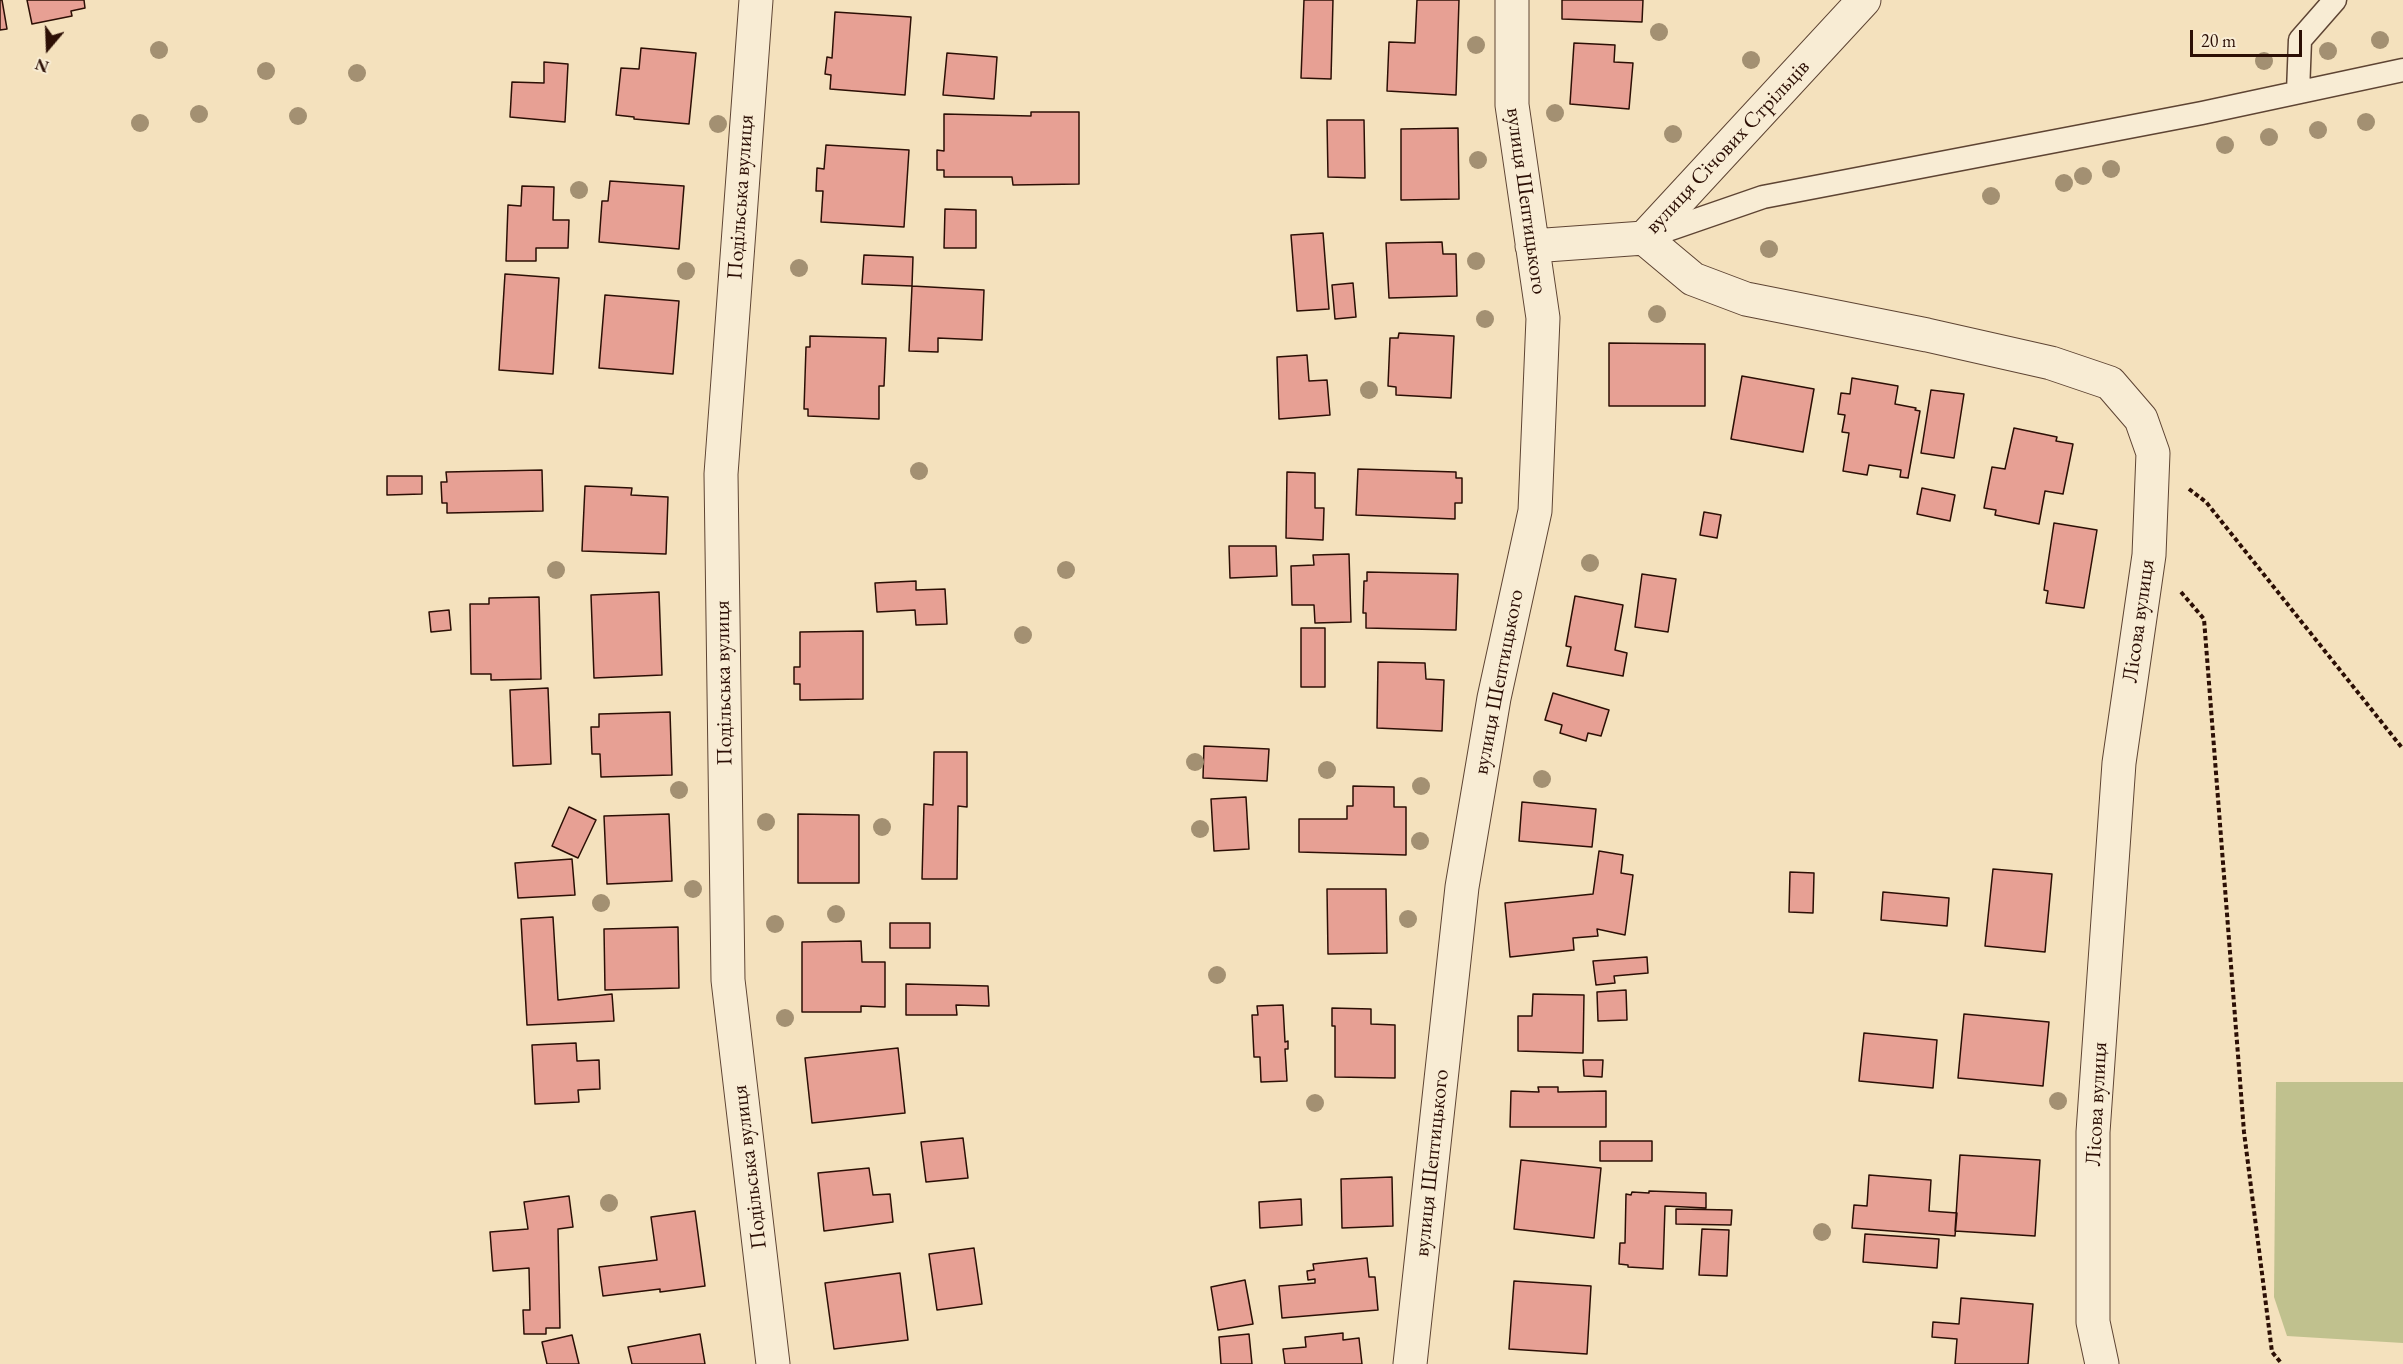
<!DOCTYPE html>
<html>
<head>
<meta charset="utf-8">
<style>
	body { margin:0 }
	#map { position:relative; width:2403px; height:1364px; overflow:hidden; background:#f4e1bd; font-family:"EB Garamond",serif }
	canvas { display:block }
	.north { position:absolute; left:18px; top:18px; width:60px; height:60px; -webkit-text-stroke:4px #f8ecd4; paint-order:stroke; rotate:199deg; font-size:16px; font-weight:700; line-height:24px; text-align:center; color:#2c0f05 }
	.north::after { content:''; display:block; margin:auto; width:21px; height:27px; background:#2c0f05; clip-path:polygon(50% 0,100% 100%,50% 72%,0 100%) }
	.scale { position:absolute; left:2190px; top:30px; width:112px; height:27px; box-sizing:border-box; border:3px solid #2c0f05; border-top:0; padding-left:8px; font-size:18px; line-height:21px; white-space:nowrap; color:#2c0f05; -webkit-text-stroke:4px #f8ecd4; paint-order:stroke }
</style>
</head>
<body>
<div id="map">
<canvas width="2403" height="1364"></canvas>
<div class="north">N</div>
<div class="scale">20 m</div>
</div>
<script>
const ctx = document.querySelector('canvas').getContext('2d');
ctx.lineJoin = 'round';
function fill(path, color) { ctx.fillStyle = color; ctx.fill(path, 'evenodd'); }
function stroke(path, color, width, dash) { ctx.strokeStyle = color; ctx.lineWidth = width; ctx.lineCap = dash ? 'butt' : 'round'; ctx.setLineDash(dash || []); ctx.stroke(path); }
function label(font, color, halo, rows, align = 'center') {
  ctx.font = font + ' "EB Garamond",serif'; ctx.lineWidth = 4.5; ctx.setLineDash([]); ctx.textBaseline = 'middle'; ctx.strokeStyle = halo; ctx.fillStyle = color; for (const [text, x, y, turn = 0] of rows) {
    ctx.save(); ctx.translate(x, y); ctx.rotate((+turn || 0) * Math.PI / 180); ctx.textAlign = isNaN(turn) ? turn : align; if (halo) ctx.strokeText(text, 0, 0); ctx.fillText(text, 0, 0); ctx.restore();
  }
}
fill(new Path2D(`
	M2276,1082h127v261l-116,-7 -13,-39z`), '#c0c18e');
const building = new Path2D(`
	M0,0h2l5,29 -7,1z
	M27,0h57l1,8 -14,3 1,5 -40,8z
	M1304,0h29l-2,79 -30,-1z
	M1417,0h42l-3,95 -69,-4 2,-49 26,1z
	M1562,0h81l-1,22 -80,-3z
	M835,12l76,5 -6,78 -75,-6 1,-14 -6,-1 2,-17 5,1z
	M1574,43l41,2 -1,17 19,1 -4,46 -59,-5z
	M641,48l55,5 -7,71 -55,-5v-2l-18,-2 5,-47 18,1z
	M947,53l50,4 -3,42 -51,-4z
	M544,62l24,2 -3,58 -55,-5 2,-35 32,1z
	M1031,112h48v72l-66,1 -1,-8h-68v-7h-7v-20l7,1v-37l87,2z
	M1327,120h37l1,58 -37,-1z
	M1458,128l1,71 -58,1v-71z
	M826,145l83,5 -5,77 -83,-5 2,-31h-7l1,-23 7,1z
	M610,181l74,5 -5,63 -80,-7 3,-41h6z
	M522,186l32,1 -1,33h16l-1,28h-32v13h-30l2,-56 13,1z
	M945,209l31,1v38h-32z
	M1323,233l6,76 -32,2 -6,-76z
	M1442,242l1,12h13l1,42 -68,2 -3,-55z
	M864,255l49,2 -1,29 -50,-2z
	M505,274l54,4 -6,96 -54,-4z
	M1353,283l3,34 -21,2 -3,-34z
	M912,286l72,4 -2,50 -44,-2v14l-29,-1z
	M605,295l74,6 -6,73 -74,-6z
	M1399,333l55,3 -3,62 -55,-3v-8l-8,-1 2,-48h8z
	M810,336l76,2 -2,48h-5v33l-71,-3v-7h-4l2,-62h4z
	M1609,343l96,1v62h-96z
	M1307,355l2,26 18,-1 3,35 -51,4 -2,-62z
	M1742,376l72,13 -11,63 -72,-13z
	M1852,378l46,8 -3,18 21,4 -1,2 5,1 -12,67 -8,-1 1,-7 -32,-5 -2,10 -24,-4 6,-38 -7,-1 3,-17 -7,-1 3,-21 9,1z
	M1931,390l33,4 -10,64 -33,-5z
	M2014,428l43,9 -1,4 17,3 -10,50 -18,-3 -6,33 -44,-9 1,-5 -12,-2 8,-41 13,2z
	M1358,469l98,3v6h6v25h-7v16l-99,-4z
	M542,470l1,41 -96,2v-10h-5l-1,-21h6l-1,-10z
	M1287,472l28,1v35h9l-1,32 -37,-2z
	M387,476h35v18l-35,1z
	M585,486l47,2 -1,7 37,2 -2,57 -84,-3z
	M1922,488l33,7 -5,26 -33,-7z
	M1704,512l17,3 -4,23 -17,-3z
	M2054,523l43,7 -13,78 -38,-5 2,-12 -4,-1z
	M1229,546h47l1,30 -47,2z
	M1349,554l2,68 -36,1 -1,-18h-22l-1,-39 23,-1 -1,-10z
	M1367,572l91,2 -2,56 -90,-2v-15h-3l1,-32h3z
	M1642,574l34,5 -8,53 -33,-5z
	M916,581v9l29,-1 2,35 -31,1 -1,-15 -38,2 -2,-29z
	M659,592l3,83 -68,3 -3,-83z
	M1575,596l48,9 -8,45 12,3 -4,23 -56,-10 4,-19 -5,-1z
	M539,597l2,82 -50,1v-6h-20l-1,-70h19v-6z
	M449,610l2,20 -20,2 -2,-20z
	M1301,628h24v59h-24z
	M863,631v68l-63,1v-16h-6v-17h6v-35z
	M1378,662l47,1 1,16 18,1 -2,51 -65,-3z
	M548,688l3,76 -38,2 -3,-76z
	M1553,693l56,17 -8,26 -13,-3 -2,8 -26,-8 2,-8 -17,-5z
	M670,712l2,63 -71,2 -1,-23h-8l-1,-27h8v-13z
	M1204,746l65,3 -2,32 -64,-3z
	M934,752h33v55l-9,-1 -1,73h-35l2,-75 9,1z
	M1353,786l41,1v20h12v48l-107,-3v-33h48v-13h6z
	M1246,797l3,52 -35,2 -3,-52z
	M1522,802l74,7 -4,38 -73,-6z
	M569,807l27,13 -18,38 -26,-12z
	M669,814l3,67 -65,3 -3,-68z
	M798,814l61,1v68h-61z
	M1599,851l24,4 -2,18 12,2 -8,60 -28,-6 1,7 -25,2 1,12 -64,7 -5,-54 88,-9z
	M572,859l3,36 -57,3 -3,-35z
	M1993,869l59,5 -7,78 -60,-6z
	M1790,872l24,1 -1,40 -24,-1z
	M1327,889h59l1,64 -59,1z
	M1883,892l66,6 -2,28 -66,-6z
	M553,917l5,83 54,-6 2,27 -87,4 -6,-106z
	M890,923h40v25h-40z
	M678,927l1,61 -74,2 -1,-61z
	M861,941l1,21h23v45l-24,-1v6h-59v-70z
	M1647,957l1,16 -34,3 1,7 -19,2 -3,-24z
	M906,984l82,2 1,20 -33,-1 1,10h-51z
	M1626,990l1,30 -29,1 -1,-29z
	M1533,994l51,1 -1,58 -65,-2v-35h14z
	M1283,1005l2,37 3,-1v8h-3l2,32 -26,1 -1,-25h-6l-2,-42h6l-1,-9z
	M1332,1008l39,1v15l24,1v53l-60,-1v-51h-3z
	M1964,1014l85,8 -6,64 -85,-8z
	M1864,1033l73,7 -4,48 -74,-7z
	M576,1043l1,18 22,-1 1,29 -22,1 1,12 -44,2 -3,-59z
	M898,1048l7,65 -93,10 -7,-65z
	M1583,1060h20l-1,17 -18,-1z
	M1538,1087h20v5l48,-1v36h-96l1,-36 28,1z
	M963,1138l5,40 -42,4 -5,-40z
	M1600,1141h52v20h-52z
	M1960,1155l80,5 -5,76 -80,-5z
	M1521,1160l80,8 -7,70 -80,-9z
	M869,1168l4,27 17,-1 3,28 -69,9 -6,-58z
	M1869,1175l62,5 -2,31 28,2 -2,23 -103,-8 2,-23 13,1z
	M1392,1177l1,49 -51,2 -1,-49z
	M1649,1191l57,2v15l-41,-2 -2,63 -35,-2v-2l-9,-1 1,-21h5l1,-49 5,1 1,-3 17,1z
	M569,1196l4,31 -15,2 2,99h-14v6h-22l-1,-24h7l-1,-42 -36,3 -3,-39 38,-3 -4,-27z
	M1301,1199l1,26 -42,3 -1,-26z
	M1676,1209l56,1 -1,15 -55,-1z
	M695,1211l10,75 -45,6v-3l-57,7 -4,-29 58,-7 -6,-43z
	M1702,1229l27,1 -2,46 -28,-1z
	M1865,1234l74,5 -2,29 -74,-6z
	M974,1248l8,56 -45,6 -8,-56z
	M1367,1258l2,19h6l3,33 -96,8 -3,-32 36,-3v-4l-7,1 -1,-9 7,-1 -1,-6z
	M900,1273l8,67 -74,9 -9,-66z
	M1245,1280l8,44 -35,6 -7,-43z
	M1514,1281l77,5 -4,68 -78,-5z
	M1961,1298l72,6 -5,60h-73l2,-25 -25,-2 1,-15 26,2z
	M1343,1333v7l16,-2 3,26h-77l-2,-15 23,-2 -1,-10z
	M700,1334l5,30h-73l-4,-17z
	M1249,1334l3,30h-31l-2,-27z
	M572,1335l7,29h-32l-5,-22z`);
fill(building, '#e7a094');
stroke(building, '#2c0f05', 1.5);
const lane = new Path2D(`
	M2298,92l2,-52 35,-40
	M1650,236l113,-39 439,-84 201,-43`);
const street = new Path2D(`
	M756,0l-35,474 7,506 45,384
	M1644,238l49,41 53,20 181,36 124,28 59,20 31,36 12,34 -4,102 -30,208 -26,369v190l9,42
	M1532,246l112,-8 220,-238
	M1410,1364l52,-477 32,-189 41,-187 8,-193 -31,-213v-105`);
stroke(lane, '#5e4433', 25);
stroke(street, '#5e4433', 35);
stroke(new Path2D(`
	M2189,489l17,13 197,247
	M2181,592l23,27 40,513 28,220 10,12`), '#2c0f05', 4, [4.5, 3]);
stroke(lane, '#f8ecd4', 22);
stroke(street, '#f8ecd4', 33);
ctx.fillStyle = '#a39072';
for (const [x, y] of [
	[1659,32],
	[2380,40],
	[1476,45],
	[159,50],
	[2328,51],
	[1751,60],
	[2264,61],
	[266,71],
	[357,73],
	[1555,113],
	[199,114],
	[298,116],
	[2366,122],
	[140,123],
	[718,124],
	[2318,130],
	[1673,134],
	[2269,137],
	[2225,145],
	[1478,160],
	[2111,169],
	[2083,176],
	[2064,183],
	[579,190],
	[1991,196],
	[1769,249],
	[1476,261],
	[799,268],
	[686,271],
	[1657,314],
	[1485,319],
	[1369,390],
	[919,471],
	[1590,563],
	[556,570],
	[1066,570],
	[1023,635],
	[1195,762],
	[1327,770],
	[1542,779],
	[1421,786],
	[679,790],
	[766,822],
	[882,827],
	[1200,829],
	[1420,841],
	[693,889],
	[601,903],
	[836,914],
	[1408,919],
	[775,924],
	[1217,975],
	[785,1018],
	[2058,1101],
	[1315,1103],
	[609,1203],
	[1822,1232]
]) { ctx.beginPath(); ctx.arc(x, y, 9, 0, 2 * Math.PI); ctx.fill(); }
label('22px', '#2c0f05', '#f8ecd4', [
	["вулиця Січових Стрільців",1728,147,-47],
	["Подільська вулиця",741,197,-86],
	["вулиця Шептицького",1526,201,82],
	["Лісова вулиця",2139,621,-82],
	["вулиця Шептицького",1499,682,-79],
	["Подільська вулиця",724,683,-91],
	["Лісова вулиця",2097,1104,-87],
	["вулиця Шептицького",1432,1163,-84],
	["Подільська вулиця",750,1167,-97]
]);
</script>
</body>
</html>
